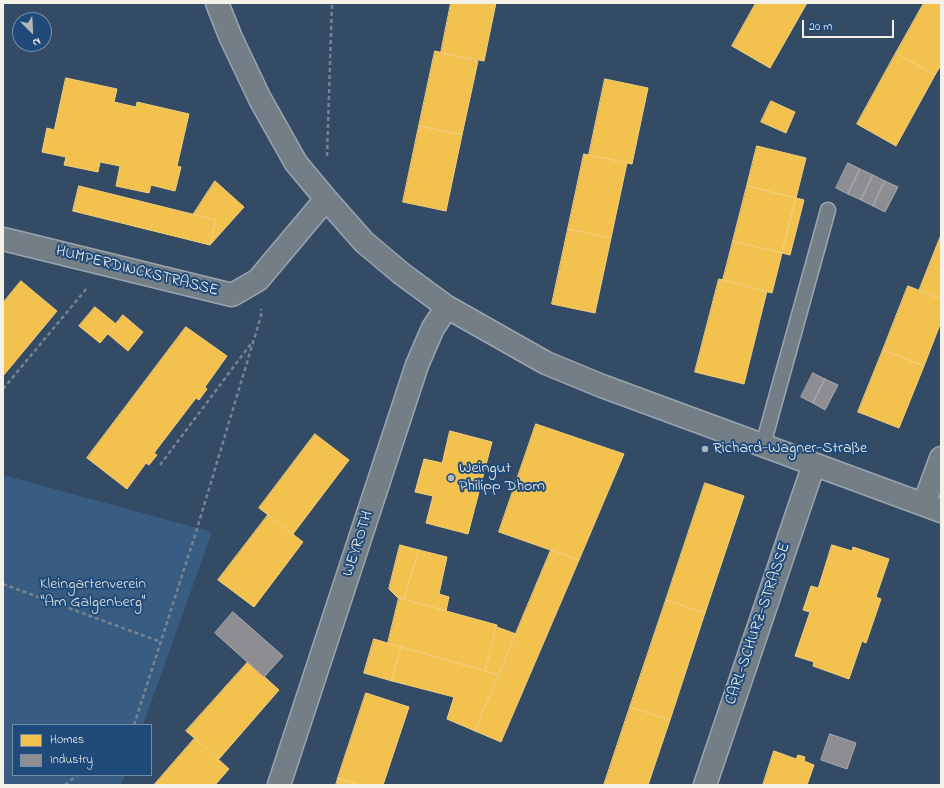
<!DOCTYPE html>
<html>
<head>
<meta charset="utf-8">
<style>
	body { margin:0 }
	#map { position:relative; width:944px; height:788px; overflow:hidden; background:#344b65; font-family:"Indie Flower",sans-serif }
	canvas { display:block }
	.frame { position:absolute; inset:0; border:4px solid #f4f1e8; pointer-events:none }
	.legend { position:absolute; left:12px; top:724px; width:140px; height:52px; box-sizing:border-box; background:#1f4a7a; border:1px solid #748da6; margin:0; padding:5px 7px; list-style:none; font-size:12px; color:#f4f1e8 }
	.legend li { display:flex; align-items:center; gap:8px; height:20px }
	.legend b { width:20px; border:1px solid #748da6 }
	.north { position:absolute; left:12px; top:12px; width:40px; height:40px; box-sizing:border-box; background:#1f4a7a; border:1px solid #748da6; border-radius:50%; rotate:156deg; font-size:11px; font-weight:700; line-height:16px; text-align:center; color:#f4f1e8 }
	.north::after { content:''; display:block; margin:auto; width:14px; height:18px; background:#b1b7ba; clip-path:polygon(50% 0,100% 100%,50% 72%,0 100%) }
	.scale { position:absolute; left:802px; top:20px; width:92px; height:18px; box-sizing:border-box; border:2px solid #f4f1e8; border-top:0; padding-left:5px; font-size:12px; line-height:14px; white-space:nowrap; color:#f4f1e8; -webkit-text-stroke:3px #1f4a7a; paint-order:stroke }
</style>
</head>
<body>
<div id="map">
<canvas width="944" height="788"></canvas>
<div class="frame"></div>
<ul class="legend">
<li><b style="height:11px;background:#f2c14e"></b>Homes</li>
<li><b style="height:11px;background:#8d8d92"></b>Industry</li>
</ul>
<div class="north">N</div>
<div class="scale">20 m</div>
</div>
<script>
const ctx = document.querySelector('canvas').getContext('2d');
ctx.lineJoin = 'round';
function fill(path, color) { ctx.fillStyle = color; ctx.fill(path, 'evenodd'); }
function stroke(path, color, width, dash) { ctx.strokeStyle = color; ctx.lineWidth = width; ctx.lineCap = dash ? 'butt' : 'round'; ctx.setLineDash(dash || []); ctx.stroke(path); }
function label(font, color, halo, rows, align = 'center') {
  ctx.font = font + ' "Indie Flower",sans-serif'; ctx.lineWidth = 4; ctx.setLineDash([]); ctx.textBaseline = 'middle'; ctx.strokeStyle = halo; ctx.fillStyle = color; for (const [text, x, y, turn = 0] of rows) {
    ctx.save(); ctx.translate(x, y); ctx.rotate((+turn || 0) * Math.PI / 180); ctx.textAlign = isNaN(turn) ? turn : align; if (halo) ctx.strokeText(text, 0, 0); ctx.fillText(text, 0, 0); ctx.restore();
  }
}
fill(new Path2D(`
	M3,475l209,57 -69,193h-130v50h112l-4,10h-118z`), '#395c83');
const homes = new Path2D(`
	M451,3h45l-12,58 -43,-8z
	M756,3h51l-37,65 -38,-22z
	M924,3h17v62l-6,10 -39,-22z
	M435,51l43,10 -16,74 -43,-9z
	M896,53l39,22 -39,71 -39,-22z
	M66,78l51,11 -3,13 22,5 1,-5 52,12 -12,52 4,1 -6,24 -24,-6 -2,8 -33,-7 4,-20 -20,-4 -2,10 -34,-7 2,-8 -24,-5 5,-24 7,2z
	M605,79l43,9 -16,76 -43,-9z
	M771,101l24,11 -9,21 -25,-11z
	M419,126l43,9 -16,76 -43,-9z
	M757,146l49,12 -10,40 -49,-12z
	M584,154l43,9 -16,75 -43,-9z
	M215,181l29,26 -34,38 6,-25 -23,-5z
	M79,186l137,34 -6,25 -137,-34z
	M747,186l49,12 -14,55 -49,-12z
	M796,198l8,2 -14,55 -8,-2z
	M568,229l43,9 -16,75 -43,-9z
	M941,235v64l-22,-8z
	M733,241l49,12 -10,40 -49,-13z
	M719,279l48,12 -23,93 -49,-12z
	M21,281l36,30 -54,65v-73z
	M908,286l33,13v23l-17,44 -41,-16z
	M95,307l21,17 -16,19 -21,-17z
	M123,315l20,17 -15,19 -20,-17z
	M186,327l41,29 -22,31 2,2 -8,11 -3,-2 -42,55 3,2 -8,10 -3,-2 -19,26 -40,-31z
	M883,350l41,16 -25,62 -41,-16z
	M536,424l88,30 -45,106 -80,-28z
	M450,431l42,11 -24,92 -42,-11 7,-27 -18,-4 9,-33 18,4z
	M315,434l34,26 -56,74 -34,-26z
	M705,483l39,13 -39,117 -39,-13z
	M268,515l35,27 -49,65 -36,-27z
	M400,545l19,5 -15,49 -5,-1v1l-10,-10z
	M832,545l20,6 1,-4 36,12 -13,38 5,2 -15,44 -4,-2 -13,38 -36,-13 1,-4 -19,-6 15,-44 -7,-2 8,-24 7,2z
	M419,550l28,7 -8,37 10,3 -3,14 -42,-12z
	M551,550l28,10 -78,182 -26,-11z
	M399,598l98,27 -12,46 -97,-28z
	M666,600l39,13 -35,107 -40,-13z
	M497,627l19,7 -17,41 -14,-4z
	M374,639l27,8 -9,34 -28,-8z
	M401,647l98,28 -24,56 -28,-12 7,-22 -62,-16z
	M248,662l31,28 -60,69 -33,-28z
	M366,693l43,14 -26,78h-24l-21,-7z
	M630,707l40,13 -22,65h-44z
	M195,738l34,31 -14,16h-61z
	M774,751l22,8 2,-4 7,2 -1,4 10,4 -7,20h-44z
	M338,778l21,7h-23z`);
fill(homes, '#f2c14e');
stroke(homes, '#f3cf7c', 1);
const industry = new Path2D(`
	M848,163l12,6 -12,25 -12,-6z
	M860,169l13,6 -12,25 -13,-6z
	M873,175l12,6 -12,25 -12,-6z
	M885,181l13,6 -13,25 -12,-6z
	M813,373l12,6 -12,24 -12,-6z
	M825,379l13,6 -13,25 -12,-7z
	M233,612l50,44 -19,21 -49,-44z
	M830,734l26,9 -9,26 -26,-9z`);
fill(industry, '#8d8d92');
stroke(industry, '#acabac', 1);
const service = new Path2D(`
	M763,445l65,-235`);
const minor = new Path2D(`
	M217,3l14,35 29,61 36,64 30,36 38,43 38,32 45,33 99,56 56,23 339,125
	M3,239l229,56 26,-15 68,-81
	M924,504l17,-46
	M279,785l138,-420 16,-37 14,-21
	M705,785l109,-321`);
stroke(service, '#9ba5af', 17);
stroke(minor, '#9ba5af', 25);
stroke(new Path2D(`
	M327,156l5,-153
	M3,389l84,-101
	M160,465l93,-124
	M3,584l158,58
	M134,725l62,-193 65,-216v-7
	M65,785l12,-10`), '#78838f', 2.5, [4, 3]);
stroke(service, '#737e87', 14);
stroke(minor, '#737e87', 22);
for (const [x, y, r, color] of [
	[705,449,4,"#b1b7ba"],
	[451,478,4,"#b1b7ba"]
]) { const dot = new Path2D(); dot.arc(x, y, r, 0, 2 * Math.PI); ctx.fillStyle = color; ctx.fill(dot); stroke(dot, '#1f4a7a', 1.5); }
label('16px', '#f4f1e8', '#1f4a7a', [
	["HUMPERDINCKSTRASSE",137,272,14],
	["WEYROTH",359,544,-72],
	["CARL-SCHURZ-STRASSE",759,624,-71]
]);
label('16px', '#f4f1e8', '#1f4a7a', [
	["Richard-Wagner-Straße",713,449],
	["Weingut",459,469],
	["Philipp Dhom",459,487]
], 'left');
label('16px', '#e1e2de', '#1f4a7a', [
	["Kleingartenverein",93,585],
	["\"Am Galgenberg\"",93,603]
]);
</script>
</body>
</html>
